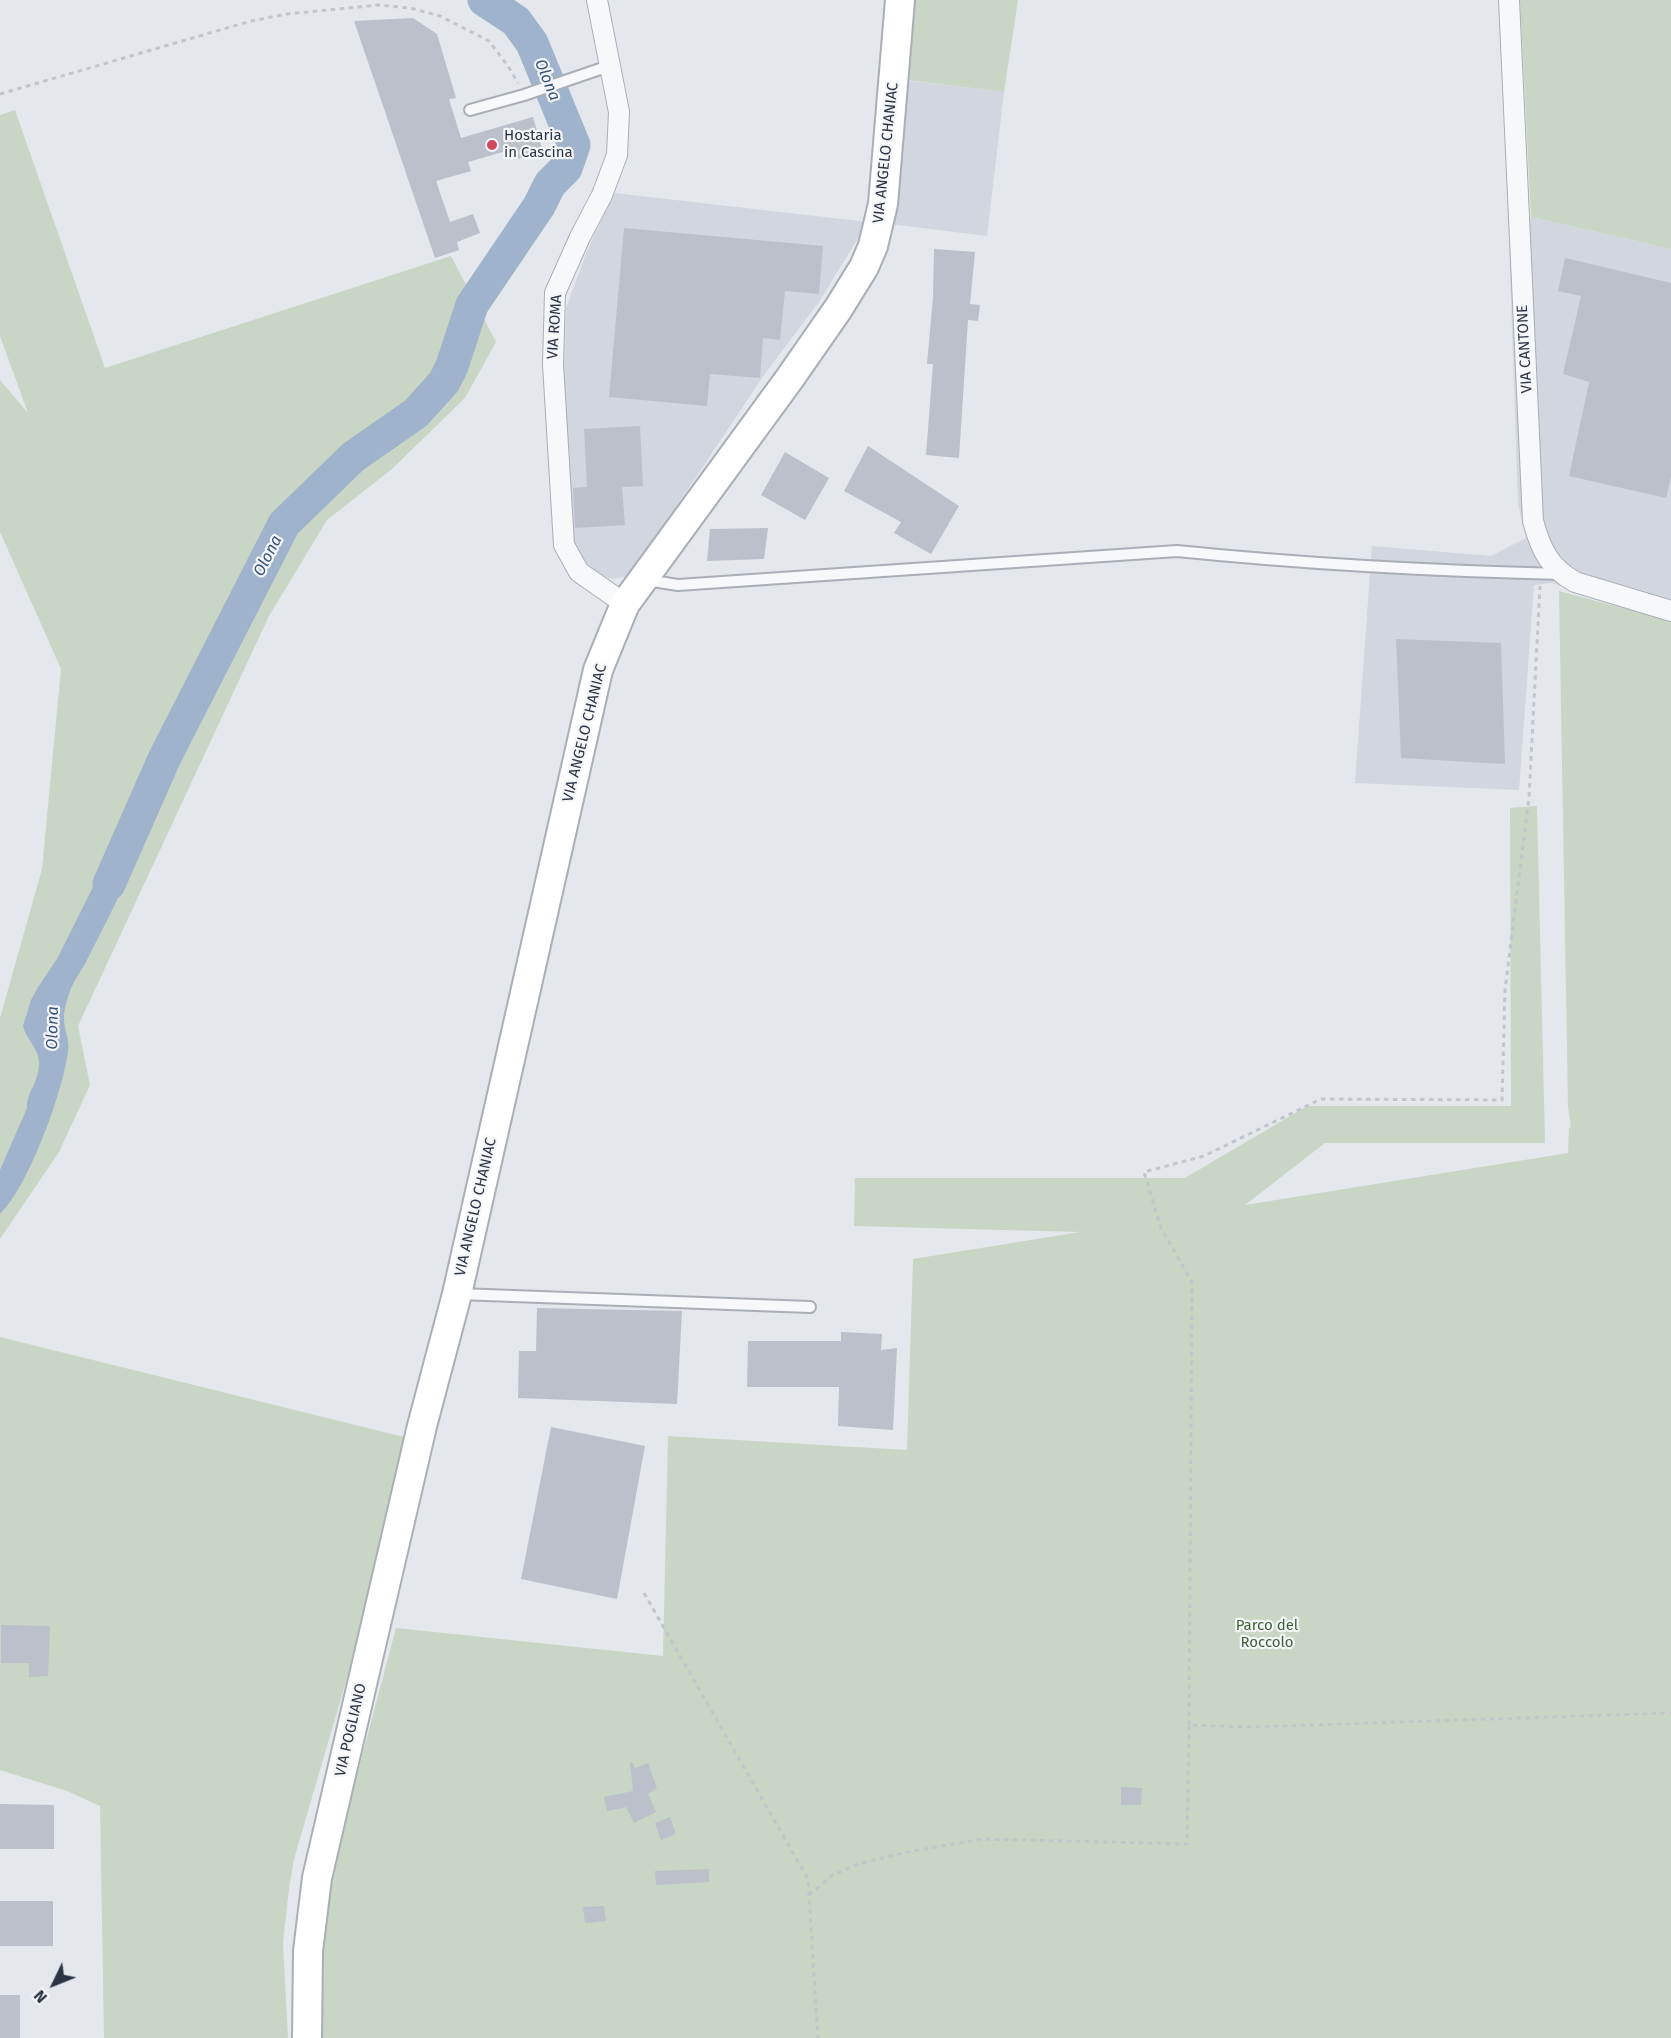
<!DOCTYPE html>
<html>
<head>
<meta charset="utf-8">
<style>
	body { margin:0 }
	#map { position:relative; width:1671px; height:2038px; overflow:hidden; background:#e4e7ec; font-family:"Fira Sans",sans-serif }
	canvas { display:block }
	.north { position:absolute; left:24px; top:1954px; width:60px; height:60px; -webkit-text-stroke:4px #f4f6f9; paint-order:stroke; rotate:227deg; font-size:16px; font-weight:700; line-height:24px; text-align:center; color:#2b3445 }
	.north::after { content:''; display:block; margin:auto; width:21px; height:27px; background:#2b3445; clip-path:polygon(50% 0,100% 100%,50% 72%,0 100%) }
</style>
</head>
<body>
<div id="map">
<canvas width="1671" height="2038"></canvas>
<div class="north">N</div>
</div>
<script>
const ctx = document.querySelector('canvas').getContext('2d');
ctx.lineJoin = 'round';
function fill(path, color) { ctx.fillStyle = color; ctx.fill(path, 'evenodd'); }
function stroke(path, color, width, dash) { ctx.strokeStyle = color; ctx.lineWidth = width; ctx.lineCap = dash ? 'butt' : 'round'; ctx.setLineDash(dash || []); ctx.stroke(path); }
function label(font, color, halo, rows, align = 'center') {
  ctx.font = font + ' "Fira Sans",sans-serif'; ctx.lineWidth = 4.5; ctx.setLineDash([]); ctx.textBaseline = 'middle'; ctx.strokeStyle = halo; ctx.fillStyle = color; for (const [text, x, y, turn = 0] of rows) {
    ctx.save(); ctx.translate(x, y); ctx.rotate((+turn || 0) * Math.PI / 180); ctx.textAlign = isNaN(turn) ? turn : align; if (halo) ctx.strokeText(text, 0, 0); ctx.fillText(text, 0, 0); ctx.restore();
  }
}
fill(new Path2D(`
	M896,79l108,13 -17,144 -105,-13z
	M614,193l254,29 -49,80 -55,73 -134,201 -18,3 -20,-7 -20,-26 -8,-174 2,-64 21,-57z
	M1508,212l163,37v365l-120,-31 -17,2 -15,205 -164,-7 17,-237 119,10 35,-18 -8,-35z`), '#d2d6de');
fill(new Path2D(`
	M913,0h105l-14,92 -96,-12z
	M1520,0h151v249l-140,-32z
	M15,110l90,258 346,-112 45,86 -31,56 -73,71 -65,51 -58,96 -191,410 12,59 -31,67 -59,87v-221l42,-149 19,-200 -61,-137v-152l28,33 -28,-77v-221z
	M1559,591l112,30v1417h-1349l-1,-96 22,-114 53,-200 267,28 5,-220 239,14 6,-191 167,-27 -226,-6 1,-48h330l122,-72h204l-1,-298 27,-2 8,337h-220l-80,62 323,-52 1,-25 2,-1 -3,-20z
	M0,1337l412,102 -41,157 -77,263 -5,29 -6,55 5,95h-184l-4,-232 -33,-15 -67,-21z`), '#c9d6c5');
fill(new Path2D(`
	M114,841l26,3c-13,40 -36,82 -55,120 -5,8 -10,16 -14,24 -3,9 -8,23 -7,31 0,12 6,20 4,32 -4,38 -40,137 -68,163v-44l27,-62c-1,-15 13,-27 12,-47 -1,-13 -13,-22 -16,-35l8,-26 7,-13 19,-28 39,-78z`), '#9fb4cc');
stroke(new Path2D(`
	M109,884l56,-127 119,-233 69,-67 63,-44 28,-31 8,-16 20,-61 67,-99 11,-22 16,-16 8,-23 -42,-102 -16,-22 -32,-21`), '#9fb4cc', 33);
fill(new Path2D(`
	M413,18l24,16 19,64 -7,1 12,39 72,-21 10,35 -26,7 -4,-10 -45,13 3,9 -35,10 14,41 23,-8 7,19 -23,9 2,8 -24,8 -81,-237z
	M624,228l199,18 -4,48 -34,-3 -5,49 -17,-2 -3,40 -50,-4 -3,32 -98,-9z
	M934,249l41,3 -5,52 10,1 -2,16 -10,-1 -9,138 -33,-3 7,-91h-6l6,-67z
	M1565,258l106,25v194l-5,21 -97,-22 20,-94 -26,-8 18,-78 -23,-5z
	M640,426l3,60 -21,1 3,38 -50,3 -2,-40 14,-1 -3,-58z
	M868,446l91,60 -28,48 -37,-21 7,-11 -57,-31z
	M785,452l44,26 -24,42 -44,-25z
	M768,528l-4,31 -57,2 3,-32z
	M1396,639l105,4 4,121 -104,-6z
	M537,1308l145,3 -5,93 -159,-6 1,-47h17z
	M841,1332l41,2 -1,16 16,-2 -4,82 -55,-4 1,-39h-92l1,-46h93z
	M551,1427l94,19 -28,153 -96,-20z
	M1,1625l49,1 -2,50 -19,1v-14h-28z
	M632,1762l3,6 13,-5 9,25 -9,6 8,18 -22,11 -8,-16 -19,4 -3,-14 29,-6 -3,-28z
	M1121,1787l21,1 -1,17h-20z
	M0,1804l54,1v44h-54z
	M670,1817l6,17 -15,6 -6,-17z
	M709,1869v13l-53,3 -1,-14z
	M0,1901h53v45h-53z
	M604,1906l2,15 -21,2 -2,-16z
	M0,1995h20v43h-20z`), '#bbc0ca');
const lane = new Path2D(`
	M470,110l54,-15 85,-29
	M646,580l32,5 499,-34c128,13 257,20 385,23
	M459,1294l351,13`);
const street = new Path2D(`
	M597,0l22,112 -2,43 -15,40 -22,42 -25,56 -2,71 11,181 15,27 46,32
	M1509,0l24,521c8,29 16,46 42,61l96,29`);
const secondary = new Path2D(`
	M307,2038l1,-87 9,-73 105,-452 35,-132 141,-624 27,-66 165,-226 48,-69 26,-42 9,-21 10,-42 17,-204`);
stroke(lane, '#a9aeb7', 14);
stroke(street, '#a9aeb7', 22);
stroke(secondary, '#a9aeb7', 32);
stroke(new Path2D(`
	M0,94l251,-73 36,-7 92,-9 31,3 30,8 49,25 19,25 10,17
	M644,1593l164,286 10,159
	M1189,1725l3,-443 -31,-54 -17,-56 60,-16 117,-57 181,1 3,-110 24,-193 11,-211
	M809,1895l24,-20 25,-11 50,-12 74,-13 205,5 2,-119 62,2 420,-14`), '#c2c5cb', 3, [4.5, 4.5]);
stroke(lane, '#f7f8fa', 10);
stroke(street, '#f7f8fa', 20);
stroke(secondary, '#fff', 28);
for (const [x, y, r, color] of [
	[492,145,6,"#d1495b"]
]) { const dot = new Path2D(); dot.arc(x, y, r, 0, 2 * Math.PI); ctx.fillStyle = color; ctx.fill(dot); stroke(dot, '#f4f6f9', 2); }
label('15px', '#2b3445', '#f4f6f9', [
	["Hostaria",504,136],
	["in Cascina",504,153]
], 'left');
label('15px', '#2b3445', '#f4f6f9', [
	["VIA ANGELO CHANIAC",886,153,-84],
	["VIA ROMA",555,327,-86],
	["VIA CANTONE",1525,349,-93],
	["VIA ANGELO CHANIAC",585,733,-76],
	["VIA ANGELO CHANIAC",476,1207,-77],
	["VIA POGLIANO",351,1730,-77]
]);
label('15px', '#3f6138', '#f4f6f9', [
	["Parco del",1267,1626],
	["Roccolo",1267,1643]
]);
label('italic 16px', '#34527a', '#f4f6f9', [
	["Olona",547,80,68],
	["Olona",268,556,-63],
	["Olona",53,1028,-89]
]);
</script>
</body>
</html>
